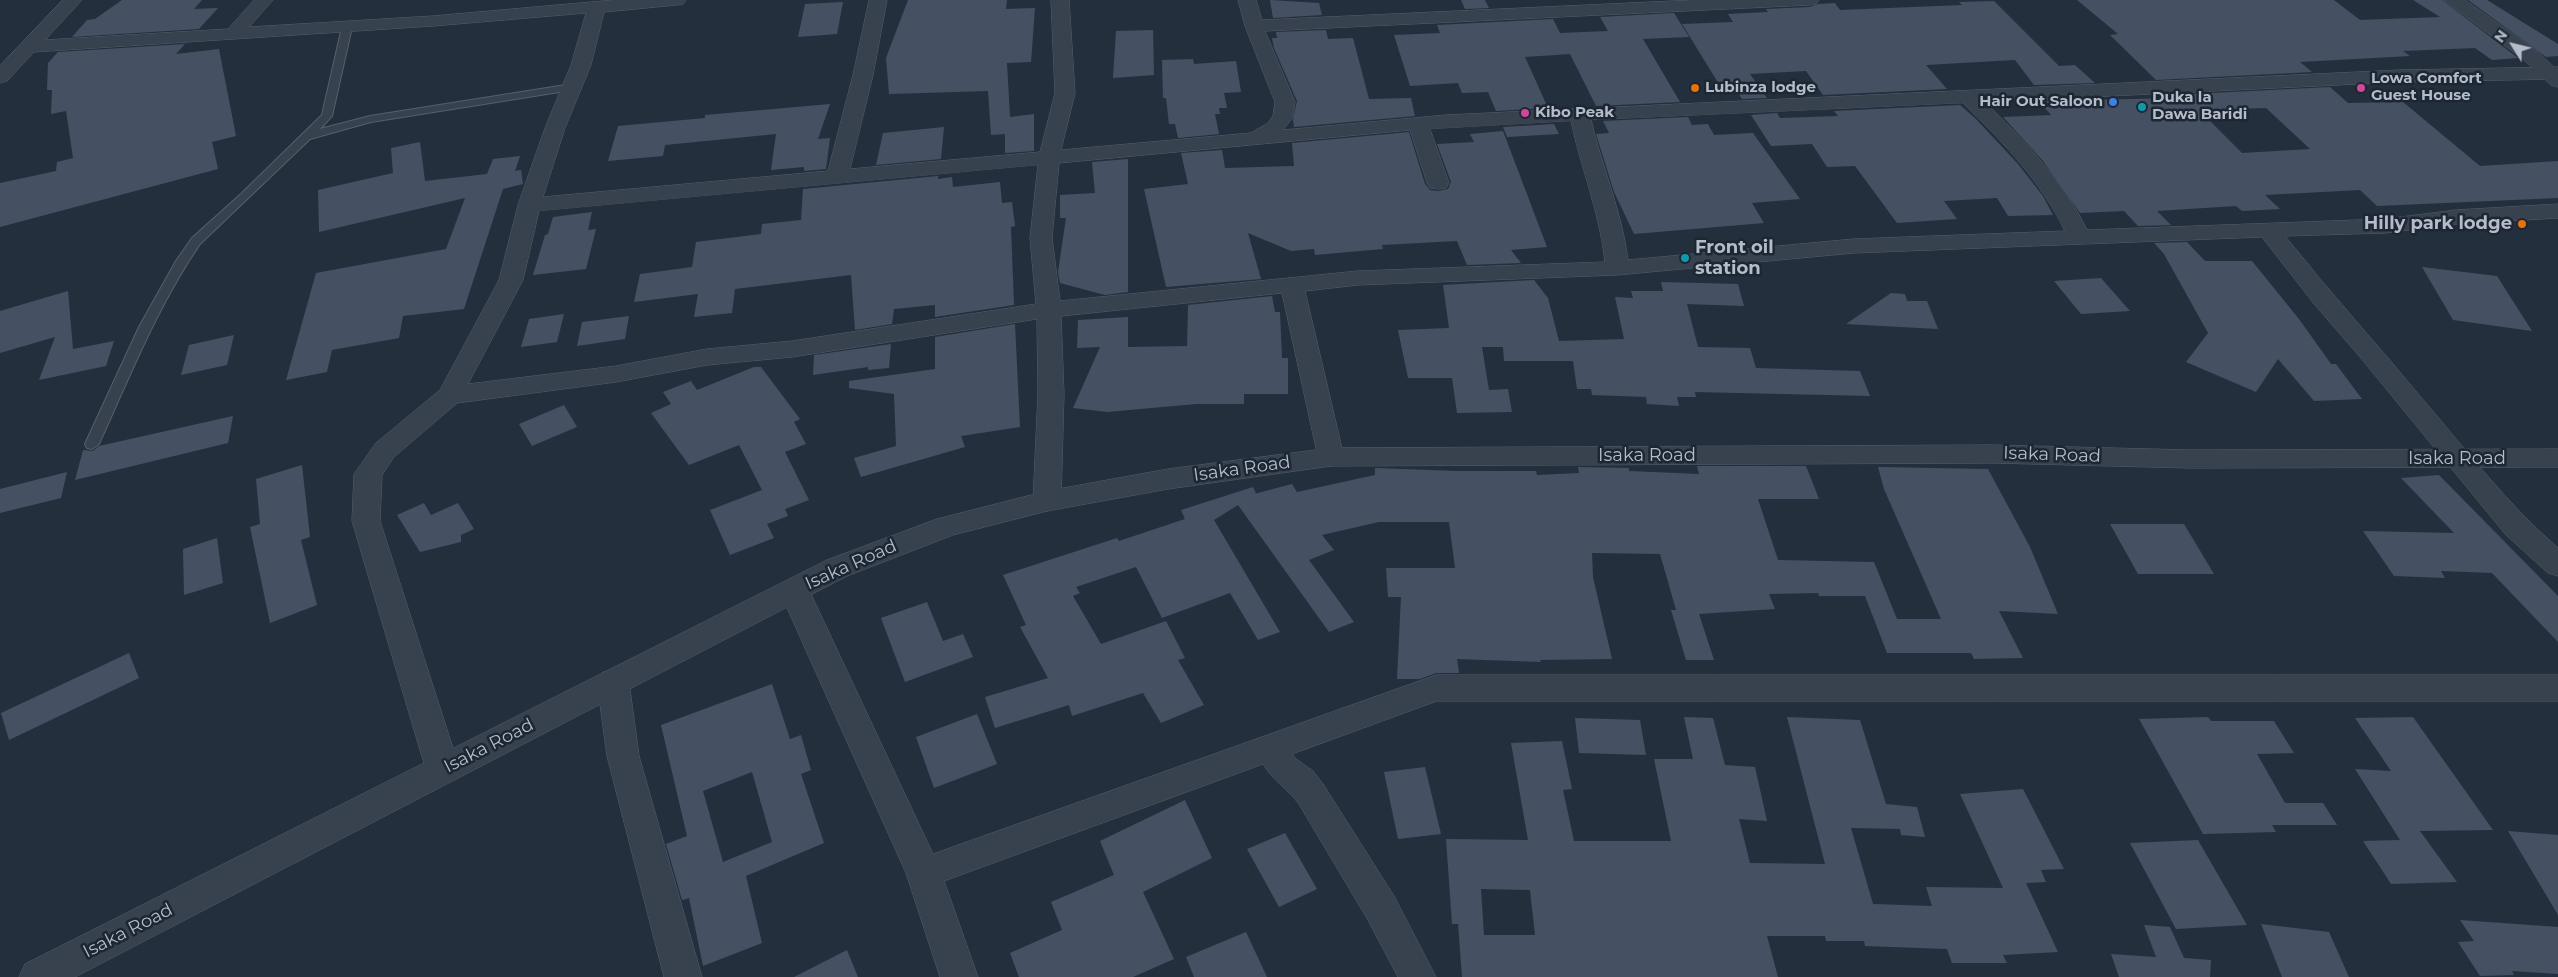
<!DOCTYPE html>
<html>
<head>
<meta charset="utf-8">
<style>
	body { margin:0 }
	#map { position:relative; width:2558px; height:977px; overflow:hidden; background:#242f3e; font-family:Montserrat,sans-serif }
	canvas { display:block }
	.north { position:absolute; left:2488px; top:20px; width:50px; height:50px; -webkit-text-stroke:4px #1d2633; paint-order:stroke; rotate:306deg; font-size:14px; font-weight:700; line-height:20px; text-align:center; color:#b4bcc9 }
	.north::after { content:''; display:block; margin:auto; width:18px; height:22px; background:#b4bcc9; clip-path:polygon(50% 0,100% 100%,50% 72%,0 100%) }
</style>
</head>
<body>
<div id="map">
<canvas width="2558" height="977"></canvas>
<div class="north">N</div>
</div>
<script>
const ctx = document.querySelector('canvas').getContext('2d');
ctx.lineJoin = 'round';
function fill(path, color) { ctx.fillStyle = color; ctx.fill(path, 'evenodd'); }
function stroke(path, color, width, dash) { ctx.strokeStyle = color; ctx.lineWidth = width; ctx.lineCap = dash ? 'butt' : 'round'; ctx.setLineDash(dash || []); ctx.stroke(path); }
function label(font, color, halo, rows, align = 'center') {
  ctx.font = font + ' Montserrat,sans-serif'; ctx.lineWidth = 5; ctx.setLineDash([]); ctx.textBaseline = 'middle'; ctx.strokeStyle = halo; ctx.fillStyle = color; for (const [text, x, y, turn = 0] of rows) {
    ctx.save(); ctx.translate(x, y); ctx.rotate((+turn || 0) * Math.PI / 180); ctx.textAlign = isNaN(turn) ? turn : align; if (halo) ctx.strokeText(text, 0, 0); ctx.fillText(text, 0, 0); ctx.restore();
  }
}
fill(new Path2D(`
	M122,0h80l-8,9 24,-1 -19,21 -127,8 15,-17 8,-1z
	M908,0h99l-1,9 29,-1 -4,54 -24,1 3,54 24,-3v37l-29,2v-19l-14,1 -3,-44 -99,3 -3,-36z
	M1270,0l49,3 3,12 -49,3z
	M1461,0h24l4,8 -24,1z
	M2077,0h257l26,20 80,-3 -27,-17h29l76,58 -26,2 -17,-12 -72,3 7,5 -110,6 12,10 -156,8 -46,-45 8,-1z
	M2468,0h19l71,44v12l-12,1z
	M1994,1l65,65 16,-1 20,18 -61,2 -19,-25 -89,5 21,24 -124,6 -17,-24 -56,3 17,24 -25,1 -7,-11 -13,1 -40,-65 51,-2 -5,-8 40,-2 -2,-3 44,-2 8,-3 17,-1 5,7 122,-5 -3,-3z
	M843,2l-6,32 -39,3 7,-33z
	M1674,13l15,24 -46,2 37,63 -84,4 -26,-52 -45,3 23,51 -52,3 -8,-19 -26,1 -4,-10 -48,3 -16,-51 46,-2 -3,-8 116,-6 7,14 48,-2 -8,-14z
	M1153,30l1,45 -41,3 3,-47z
	M1326,30l2,9 25,-1 16,61 42,-1 4,18 -121,11 -1,-7 4,-19 -23,-53 -2,-10h5l-1,-6z
	M185,44l-9,10 43,-5 17,87 -24,6 6,27 -218,58v-44l56,-12 1,-9 16,-4 -7,-47 -15,3 1,-24h-5l1,-27 10,-11z
	M1193,59l1,5 42,-3 5,31 -17,1 3,15h-8l1,6h-5l4,20 -41,4 -3,-14h-6l-3,-26h-3l-1,-38z
	M2330,87l18,16 55,-1 77,64 78,-5v37l-181,8 -17,-16 -95,5 15,14 -38,2 -6,-5 -79,5 14,14 -33,1 -14,-15 -44,2 -37,-52 -40,-44 48,-2 -7,-8h7l-5,-6 130,-3 -4,-3zM2266,108l44,41 -68,4 -43,-43z
	M830,104l-12,35 12,-1 -4,31 -22,2v-4l-33,3 5,-36 -111,11 -2,11 -55,5 10,-35 87,-8v-3z
	M1960,105l16,14 42,45 25,32 10,19 -45,1 -11,-18 -53,3 13,18 -60,4 -42,-57 -28,1 -15,-23 -41,2 -20,-31 26,-2 3,5 58,-2 -4,-5z
	M1688,117l4,8 16,-1 6,11 39,-2 47,66 -48,4 12,20 -130,11 -20,-42 -18,-58 13,-1 -6,-12z
	M1554,124l5,10 -52,3 -4,-10z
	M944,127l-3,32 -65,6 7,-32z
	M1503,131l44,116 -36,3 10,13 -54,2 -10,-24 -75,4 1,4 -68,6 -1,-6 -23,2 -43,-18 13,46 -95,8 -22,-98 44,-5 -7,-31 41,-3 3,18 69,-2 -2,-23 117,-11 16,52 5,6 8,1 10,-2 3,-7 -14,-38 37,-2 -4,-8z
	M420,142l5,39 62,-7 6,-15 27,-3 -5,15 6,-1 2,14 -20,5 -39,120 -61,7 -4,22 -67,12 -5,22 -41,8 30,-107 130,-24 19,-51 -146,34 -1,-42 75,-17 -2,-25z
	M1128,159v133l-23,3 -45,-12 -2,-11 8,-54h-6v-23l35,-2 -3,-31z
	M938,176v3l14,-2 1,10 47,-5 2,21 10,-1 3,24 -4,1 3,78 -79,12v-12l-41,4 -2,15 -37,6 -4,-55 -116,14 -3,24 -38,4 4,-23 -64,8 6,-28 52,-7 4,-25 65,-8 1,-10 39,-4 2,-31z
	M592,212l-4,18 8,-1 -10,40 -53,6 12,-40 3,-1 5,-17z
	M2187,242l18,19h47l47,58 32,45h5l26,35 -48,2 -36,-42 -22,33 -70,-30 22,-29 -44,-79 -10,-11z
	M2422,267l75,9 35,55 -79,-11z
	M2101,278l29,33 -49,3 -27,-33z
	M1534,280l14,18 11,43 65,-2 -9,-42 18,1 -2,-7h32l-2,-9 77,2 6,22 -57,-2 11,43 52,1 6,20 104,3 10,25 -175,-4 1,5h-19l2,9 -32,-2 -1,-7 -54,-2 -1,-6h-14l-4,-28h-69l-1,-14h-21l7,43 19,-1 4,23 -55,1 -5,-35h-44l-10,-48 51,-2 -6,-43z
	M68,291l5,58 41,-8 -8,25 -67,14 16,-43 -55,16v-42z
	M1891,293l14,1 2,7h20l11,28 -92,-5z
	M1272,296l3,16h5l2,46h6v36h-44v10h-48l-89,8 -34,-4 27,-61 -23,1 1,-28 50,-3v30l59,-1 1,-41z
	M564,314l-7,28 -36,5 8,-28z
	M629,316l-4,23 -48,7 5,-24z
	M1015,324l5,103 -59,9 4,11 -104,30 -7,-19 42,-12 -2,-52 -45,-6v-7l86,-12v-32z
	M234,335l-7,30 -46,10 8,-30z
	M891,344l-2,24 -21,2v-3l-55,8 1,-20z
	M754,367h7l39,52 -6,3 12,22 -21,8 24,48 -24,9 3,7 -21,8 7,14 -44,17 -20,-45 52,-20 -23,-45 -50,20 -38,-52 20,-9 -8,-12 28,-11 6,9z
	M564,405l13,22 -45,19 -13,-22z
	M233,416l-5,27 -153,37 8,-30 10,1 6,-5z
	M302,465l8,72 -9,3 16,65 -47,18 -20,-96 10,-3 -4,-45z
	M1697,466h109l13,33h-61l20,61 96,2 23,57h44l-57,-130 -6,-22 110,2 42,78 28,67 -59,-3 24,47 -49,1 -3,-6h-84l-22,-57h-46l-1,-3 -49,1 6,15 -76,5 15,46h-28l-15,-50h5l-16,-56 -68,-1 1,24 19,82 -72,1 1,2 -84,-3 2,14h-23l-16,6h-23l4,-82h-13l-2,-29h69l-6,-46h-70l-57,13 12,15 -25,10 45,62 -25,10 -91,-127 -24,15 66,112 -22,8 -28,-47 -68,25 -26,-51 -60,20 4,6 -7,3 28,48 65,-23 19,37 -7,2 26,45 -43,18 -18,-30 -71,23 -3,-11 -74,23 -10,-31 63,-19 -28,-51 6,-2 -23,-50 114,-37 2,3 66,-22 -4,-9 72,-23 3,6 -2,1 38,-10 5,8 78,-17v-7l82,3h79l1,4 42,-2 -1,-6 51,1v3l70,3z
	M67,472l-6,26 -61,15v-24z
	M2439,475l119,121v46l-66,-69 -51,-2 4,7 -51,-2 -31,-45 91,2 -53,-55z
	M424,503l7,12 27,-12 16,26 -13,6v7l-41,10 -23,-37z
	M2110,524h74l30,50h-76z
	M217,538l6,45 -39,12 -1,-46z
	M927,602l16,39 20,-7 10,23 -68,25 -24,-64z
	M129,653l10,25 -130,62 -8,-27z
	M772,684l18,55 11,-4 10,35 -10,4 23,69 -78,33 16,67 -59,23 -14,-68 -7,2 -16,-56 21,-8 -26,-111zM752,772l20,70 -49,20 -20,-71z
	M977,714l20,50 -63,24 -18,-51z
	M1684,717l29,1 12,47 30,2 12,54 -28,-2 11,44 75,1 -38,-147 73,3 26,84 31,3 8,30 -24,-2 -1,-6 -49,-1 22,76 59,2 -6,-19 77,1 -43,-94 63,-5 41,80 -23,1 5,12 -20,1 32,69 -55,3 4,8h-55l-5,-14 -82,-3 -1,-5h-38l-1,-5h-58l11,41h-316l-4,-53h-6l-6,-85 82,1 -17,-97 51,-2 10,48 -9,1 11,51h97l-17,-82h39zM1481,889l49,1 5,45h-51z
	M2208,717l3,4h63l20,32 -37,1 28,49h38l14,22h-65l4,7 -73,2 -64,-115z
	M2413,717l80,113 -73,1 37,51 -66,2 -28,-43 37,-1 -45,-71 36,2 -36,-53z
	M1575,718l65,2 6,35 -67,-2z
	M1425,767l16,67 -43,5 -14,-67z
	M1185,800l27,58 -69,34 31,67 -41,18h-114l-9,-24 52,-23 -11,-28 63,-27 -14,-34z
	M2508,831l50,4v80z
	M1285,833l32,56 -38,18 -32,-58z
	M2198,840l49,85 -71,4 -46,-86z
	M2460,920l98,7v47l-46,-3 2,4 -34,1 -22,-34 16,-1z
	M2261,924l68,8 20,45h-67z
	M2144,925l26,2 14,31 27,2 -1,17h-91l-8,-23 45,3z
	M1246,932l21,45h-73l-8,-20z
	M847,950l11,27h-64z`), '#455162');
const service = new Path2D(`
	M347,24l5,3 -20,89 -12,13 50,-13 202,-32 5,3 -5,3 -201,32 -61,17 -110,105c-42,61 -70,132 -101,200l-7,5 -5,-1 -2,-4 54,-117 37,-66 16,-23 49,-44 81,-79 20,-88z`);
const minor = new Path2D(`
	M63,0h19l-37,40 183,-11 26,-29h19l-24,27 184,-11 181,-16h72l-3,4 -6,1 -73,7 -13,53 -26,63 -22,69 285,-26 25,-96 16,-75h18l-14,75 -23,94 190,-17 15,-59 -4,-93h18l6,93 -14,57 190,-17 17,-10 5,-7 2,-14 -30,-76 -7,-26h18l6,20 433,-20h124l-3,4 -6,1 -545,26 30,71 -2,15 -10,13 163,-15 954,-45 158,-3v12l-158,3 -415,20c39,38 78,79 102,128l298,-11 71,-9 102,-6v14l-102,6 -71,9 -100,3c45,57 94,110 140,166 43,50 83,103 133,146v28l-10,-3 -42,-38 -146,-178 -45,-52 -53,-68 -408,16 -237,22 -259,10 -53,6 39,166 -3,7 -10,2 -10,-2 -3,-7 -36,-164 -221,23 3,78 -3,107 -4,7 -10,3 -10,-3 -4,-7 5,-107 -1,-75 -245,38 -85,8 -91,17 -159,21 -63,54 -12,18 -2,46 80,249 -5,10 -12,4 -12,-4 -5,-10 -74,-249 2,-47 22,-31 64,-53 59,-110 19,-75 27,-77 26,-63 15,-52 -153,13 -399,26 -27,29 -7,2v-17zM1963,103c39,38 78,78 102,128l-211,8 -226,21c-6,-48 -26,-93 -37,-140zM1571,121c10,48 29,92 34,141l-247,9 -298,30 -8,-63 7,-75 351,-33 17,53 3,5 8,1 8,-1 3,-5 -19,-54zM1038,165l-8,73 6,66 -244,37 -85,8 -91,17 -148,18 55,-104 16,-69z
	M794,579l10,3 5,8 124,264 503,-179h1122v26h-1121l-145,53 4,5 17,12 10,13 71,112 42,81h-38l-30,-57 -69,-116c-12,-16 -25,-22 -36,-40l-319,117 34,96h-38l-34,-104 -127,-283 5,-8z
	M613,669l11,4 5,9 10,74 63,221h-38l-57,-221 -10,-74 5,-9z`);
const tertiary = new Path2D(`
	M2444,0h21l73,52 20,19v16l-7,-2 -27,-25z
	M1993,445l197,5 368,-1v18l-368,1 -197,-5 -662,3 -163,23 -121,22 -94,24 -106,41 -772,401h-56l6,-13 802,-404 110,-41 110,-28 121,-22 163,-21z`);
stroke(service, '#565f6c', 2);
stroke(minor, '#565f6c', 1);
stroke(tertiary, '#565f6c', 1);
fill(service, '#38414e');
fill(minor, '#38414e');
fill(tertiary, '#38414e');
for (const [x, y, r, color] of [
	[1695,88,5,"#e8710a"],
	[2361,88,5,"#d1479c"],
	[2113,102,5,"#3f7fe0"],
	[2142,107,5,"#0f9aa8"],
	[1525,113,5,"#d1479c"],
	[2522,224,5,"#e8710a"],
	[1685,258,5,"#0f9aa8"]
]) { const dot = new Path2D(); dot.arc(x, y, r, 0, 2 * Math.PI); ctx.fillStyle = color; ctx.fill(dot); stroke(dot, '#1d2633', 2); }
label('bold 15px', '#b4bcc9', '#1d2633', [
	["Lowa Comfort",2371,79],
	["Guest House",2371,96],
	["Lubinza lodge",1705,88],
	["Duka la",2152,98],
	["Dawa Baridi",2152,115],
	["Hair Out Saloon",2103,102,"right"],
	["Kibo Peak",1535,113]
], 'left');
label('bold 18px', '#b4bcc9', '#1d2633', [
	["Hilly park lodge",2512,224],
	["Front oil",1695,248,"left"],
	["station",1695,269,"left"]
], 'right');
label('18px', '#b4bcc9', '#1d2633', [
	["Isaka Road",2052,455,2],
	["Isaka Road",1647,456],
	["Isaka Road",2457,459],
	["Isaka Road",1242,469,-8],
	["Isaka Road",851,565,-24],
	["Isaka Road",489,746,-27],
	["Isaka Road",128,931,-27]
]);
</script>
</body>
</html>
